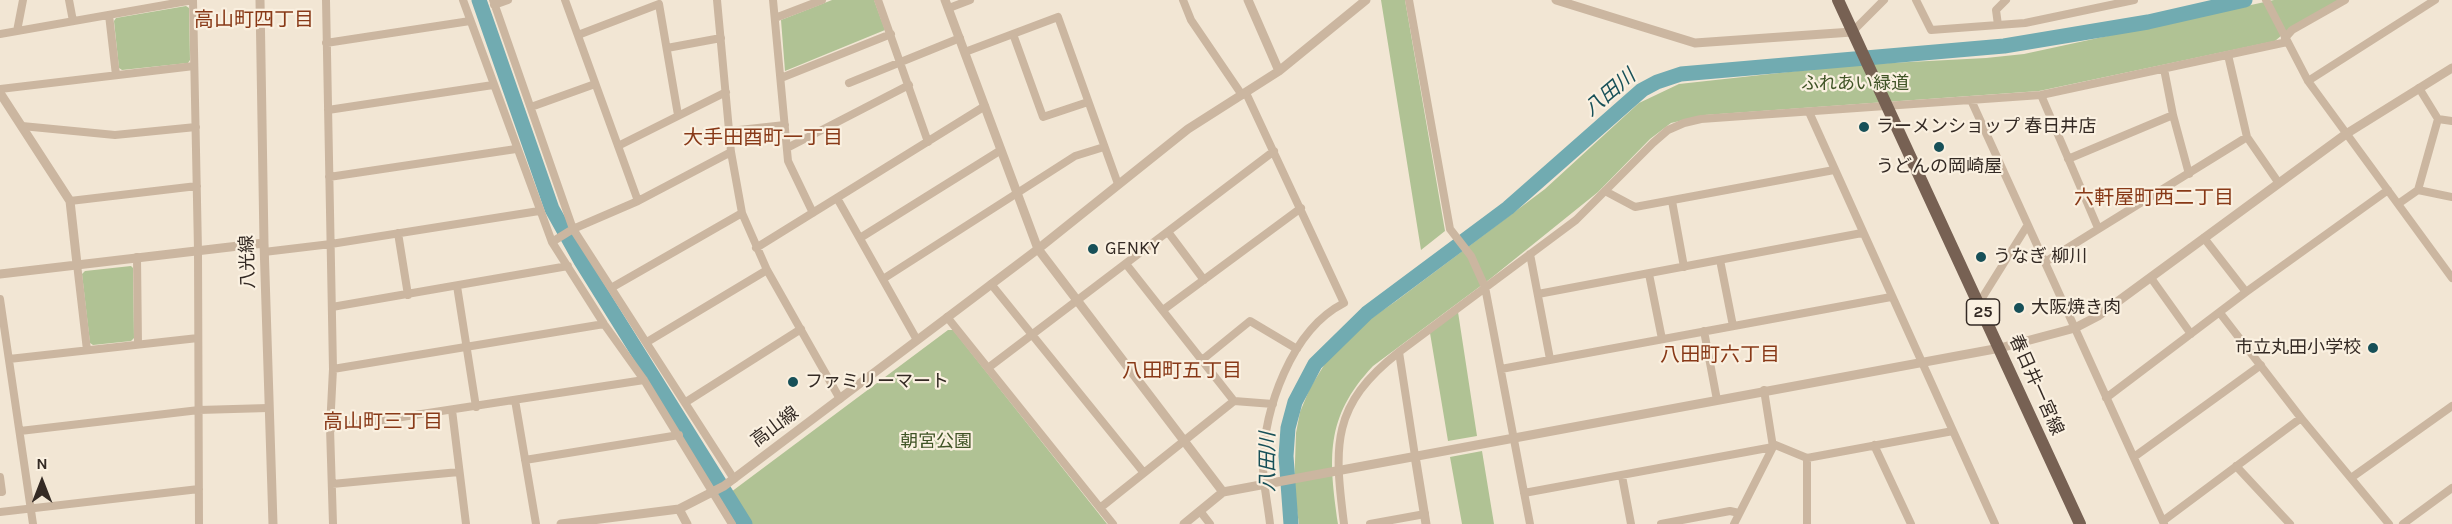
<!DOCTYPE html>
<html>
<head>
<meta charset="utf-8">
<style>
	body { margin:0 }
	#map { position:relative; width:2452px; height:524px; overflow:hidden; background:#f2e6d4; font-family:Karla,sans-serif }
	canvas { display:block }
	.north { position:absolute; left:12px; top:452px; width:60px; height:60px; -webkit-text-stroke:4px #faf0e0; paint-order:stroke; rotate:0deg; font-size:16px; font-weight:700; line-height:24px; text-align:center; color:#342a24 }
	.north::after { content:''; display:block; margin:auto; width:21px; height:27px; background:#342a24; clip-path:polygon(50% 0,100% 100%,50% 72%,0 100%) }
</style>
</head>
<body>
<div id="map">
<canvas width="2452" height="524"></canvas>
<div class="north">N</div>
</div>
<script>
const ctx = document.querySelector('canvas').getContext('2d');
ctx.lineJoin = 'round';
function fill(path, color) { ctx.fillStyle = color; ctx.fill(path, 'evenodd'); }
function stroke(path, color, width, dash) { ctx.strokeStyle = color; ctx.lineWidth = width; ctx.lineCap = dash ? 'butt' : 'round'; ctx.setLineDash(dash || []); ctx.stroke(path); }
function label(font, color, halo, rows, align = 'center') {
  ctx.font = font + ' Karla,"Noto Sans JP",sans-serif'; ctx.lineWidth = 4.5; ctx.setLineDash([]); ctx.textBaseline = 'middle'; ctx.strokeStyle = halo; ctx.fillStyle = color; for (const [text, x, y, turn = 0] of rows) {
    ctx.save(); ctx.translate(x, y); ctx.rotate((+turn || 0) * Math.PI / 180); ctx.textAlign = isNaN(turn) ? turn : align; if (halo) ctx.strokeText(text, 0, 0); ctx.fillText(text, 0, 0); ctx.restore();
  }
}
fill(new Path2D(`
	M832,0h42l11,30 -100,41 -4,-51z
	M1381,0h24l40,231 -24,19z
	M2274,0h65l-50,29 -14,12 -236,50 -334,24 -34,8 -21,16 -52,53 -108,87 -117,87c-49,52 -44,93 -35,158h-39l-5,-33 2,-58 4,-21 10,-24 16,-26 25,-29 15,-11 30,-21 149,-112 94,-86 40,-19 173,-19 134,-7 38,-4z
	M186,6l3,2 1,52 -2,3 -66,7 -3,-2 -5,-47 2,-3z
	M131,266l2,2 1,70 -3,3 -38,4 -3,-2 -8,-69 3,-3z
	M1458,312l19,124 -29,5 -18,-108z
	M948,330h5l154,194h-371l-13,-22v-4z
	M1482,451l12,73h-32l-12,-67z`), '#b0c294');
stroke(new Path2D(`
	M479,0l73,209 29,52 164,263
	M1291,524l-5,-68 2,-28 7,-26 20,-38 52,-51 141,-105 134,-118 15,-8 24,-8 323,-28 144,-24 97,-22`), '#71abb1', 15);
stroke(new Path2D(`
	M69,0l4,21
	M193,0l5,250 1,274
	M326,0l7,369 -3,59 3,96
	M463,0l89,242 52,82 40,56 88,144
	M493,0l80,229 161,250
	M565,0l73,201
	M717,0l14,152 11,61 25,57 73,129
	M773,0l15,161 25,52
	M878,0l50,142
	M1183,0l8,20 51,75
	M1409,0l41,229 21,27 14,31 45,237
	M1916,0l15,30 94,-7 109,-23
	M2266,0l42,81 144,197
	M494,5l14,-5
	M949,8l21,-8
	M109,15l7,60
	M775,18l47,-18
	M1998,25l-2,-15 10,-10
	M17,31l6,-31
	M1852,32l32,-32
	M0,34l193,-34
	M1013,34l30,83 45,-15
	M578,35l81,-31 19,111
	M2285,38l7,-8 53,-30
	M326,43l144,-22
	M667,48l54,-10
	M965,52l93,-35 60,167
	M2228,55l19,82 31,45
	M2164,69l9,46 16,59
	M781,78l110,-44
	M2308,81l127,-81
	M849,83l111,-45
	M2419,88l19,31 14,2
	M0,89l194,-23
	M1246,93l98,210c-53,27 -80,106 -81,162 0,19 5,40 7,59
	M2041,95l57,133
	M1971,100l193,424
	M531,107l64,-23
	M328,110l165,-25
	M1809,112l186,412
	M22,126l93,9 81,-8
	M730,131l55,-6
	M618,146l108,-54
	M787,148l122,-63
	M2068,159l105,-44
	M329,177l187,-28
	M2418,190l20,-71
	M1605,191l30,16 199,-37
	M837,198l80,142
	M70,201l127,-15
	M1672,201l12,66
	M2398,204l20,-14 34,7
	M1168,232l36,48
	M398,233l10,62
	M860,238l141,-88
	M2204,238l42,54
	M552,242l21,-13 65,-28 93,-49
	M756,248l229,-142
	M264,252l67,-8 208,-33
	M1530,254l20,105
	M137,257l1,87
	M1720,260l13,66
	M2045,262l202,-125
	M77,264l10,86
	M1126,264l108,137
	M1649,274l13,65
	M2151,278l40,56
	M883,279l192,-123 29,-9
	M991,284l153,189
	M457,286l19,121
	M611,288l131,-75
	M1538,294l324,-61
	M0,299l33,225
	M1979,303l48,-77
	M332,307l236,-41
	M1163,310l138,-102
	M2220,313l81,105 88,106
	M947,317l166,207
	M1704,331l13,69
	M647,342l120,-72
	M1399,352l16,104
	M9,359l189,-21
	M1202,360l48,-39 47,28
	M988,368l286,-217
	M333,369l271,-45
	M1501,369l390,-72
	M2106,398l140,-106 142,-102
	M515,400l21,124
	M686,402l115,-73
	M452,410l14,114
	M330,428l314,-48
	M20,431l179,-21 69,-2
	M1773,444l34,14 146,-27
	M1874,445l37,79
	M2134,457l127,-92
	M525,460l154,-25
	M2236,466l54,58
	M1622,476l9,48
	M0,477l2,15h-2
	M2351,478l101,-72
	M332,484l127,-12
	M1524,493l249,-46
	M1100,508l134,-107 39,3
	M1200,511l10,13
	M0,512l199,-23
	M2163,521l138,-103
	M1344,524c-10,-79 -13,-119 55,-172l177,-132 77,-77 15,-13 16,-7 17,-4 340,-24 246,-53
	M1370,524l55,-10
	M1661,524l69,-13 9,2
	M1734,524l39,-77 -9,-57
	M1807,524v-66
	M2403,524l49,-36`), '#cbb6a0', 8);
stroke(new Path2D(`
	M260,0l4,243 9,281
	M945,0l93,249 185,243
	M1248,0l31,71
	M1556,0l139,43 157,-11
	M0,93l70,108 7,63
	M0,274l264,-31
	M1415,456l11,68
	M679,509l8,15
	M561,524l118,-15 45,-23 314,-237 150,-120 91,-58 87,-71
	M1184,524l39,-32 777,-144 75,-20 23,-12 248,-182 106,-66`), '#cbb6a0', 9);
stroke(new Path2D(`
	M1838,0l242,524`), '#776153', 12);
for (const [x, y, r, color] of [
	[1864,127,6,"#175058"],
	[1939,147,6,"#175058"],
	[1093,249,6,"#175058"],
	[1981,257,6,"#175058"],
	[2019,308,6,"#175058"],
	[2373,348,6,"#175058"],
	[793,382,6,"#175058"]
]) { const dot = new Path2D(); dot.arc(x, y, r, 0, 2 * Math.PI); ctx.fillStyle = color; ctx.fill(dot); stroke(dot, '#faf0e0', 2); }
for (const [x, y, w] of [
	[1983,312,33]
]) { const box = new Path2D(); box.roundRect(x - w / 2, y - 13, w, 26, 4.5); ctx.fillStyle = '#faf0e0'; ctx.fill(box); stroke(box, '#342a24', 1.5); }
label('bold 16px', '#342a24', null, [
	["25",1983,312]
]);
label('18px', '#405426', '#faf0e0', [
	["ふれあい緑道",1855,84],
	["朝宮公園",936,442]
]);
label('18px', '#342a24', '#faf0e0', [
	["ラーメンショップ 春日井店",1876,127],
	["うどんの岡崎屋",1939,167,"center"],
	["GENKY",1105,249],
	["うなぎ 柳川",1993,257],
	["大阪焼き肉",2031,308],
	["市立丸田小学校",2361,348,"right"],
	["ファミリーマート",805,382]
], 'left');
label('18px', '#342a24', '#faf0e0', [
	["八光線",248,262,-92],
	["春日井一宮線",2036,385,66],
	["高山線",775,427,-37]
]);
label('20px', '#883917', '#faf0e0', [
	["高山町四丁目",254,20],
	["大手田酉町一丁目",763,138],
	["六軒屋町西二丁目",2154,198],
	["八田町六丁目",1720,355],
	["八田町五丁目",1182,371],
	["高山町三丁目",383,422]
]);
label('italic 20px', '#175058', '#faf0e0', [
	["八田川",1610,93,-40],
	["八田川",1268,462,-90]
]);
</script>
</body>
</html>
